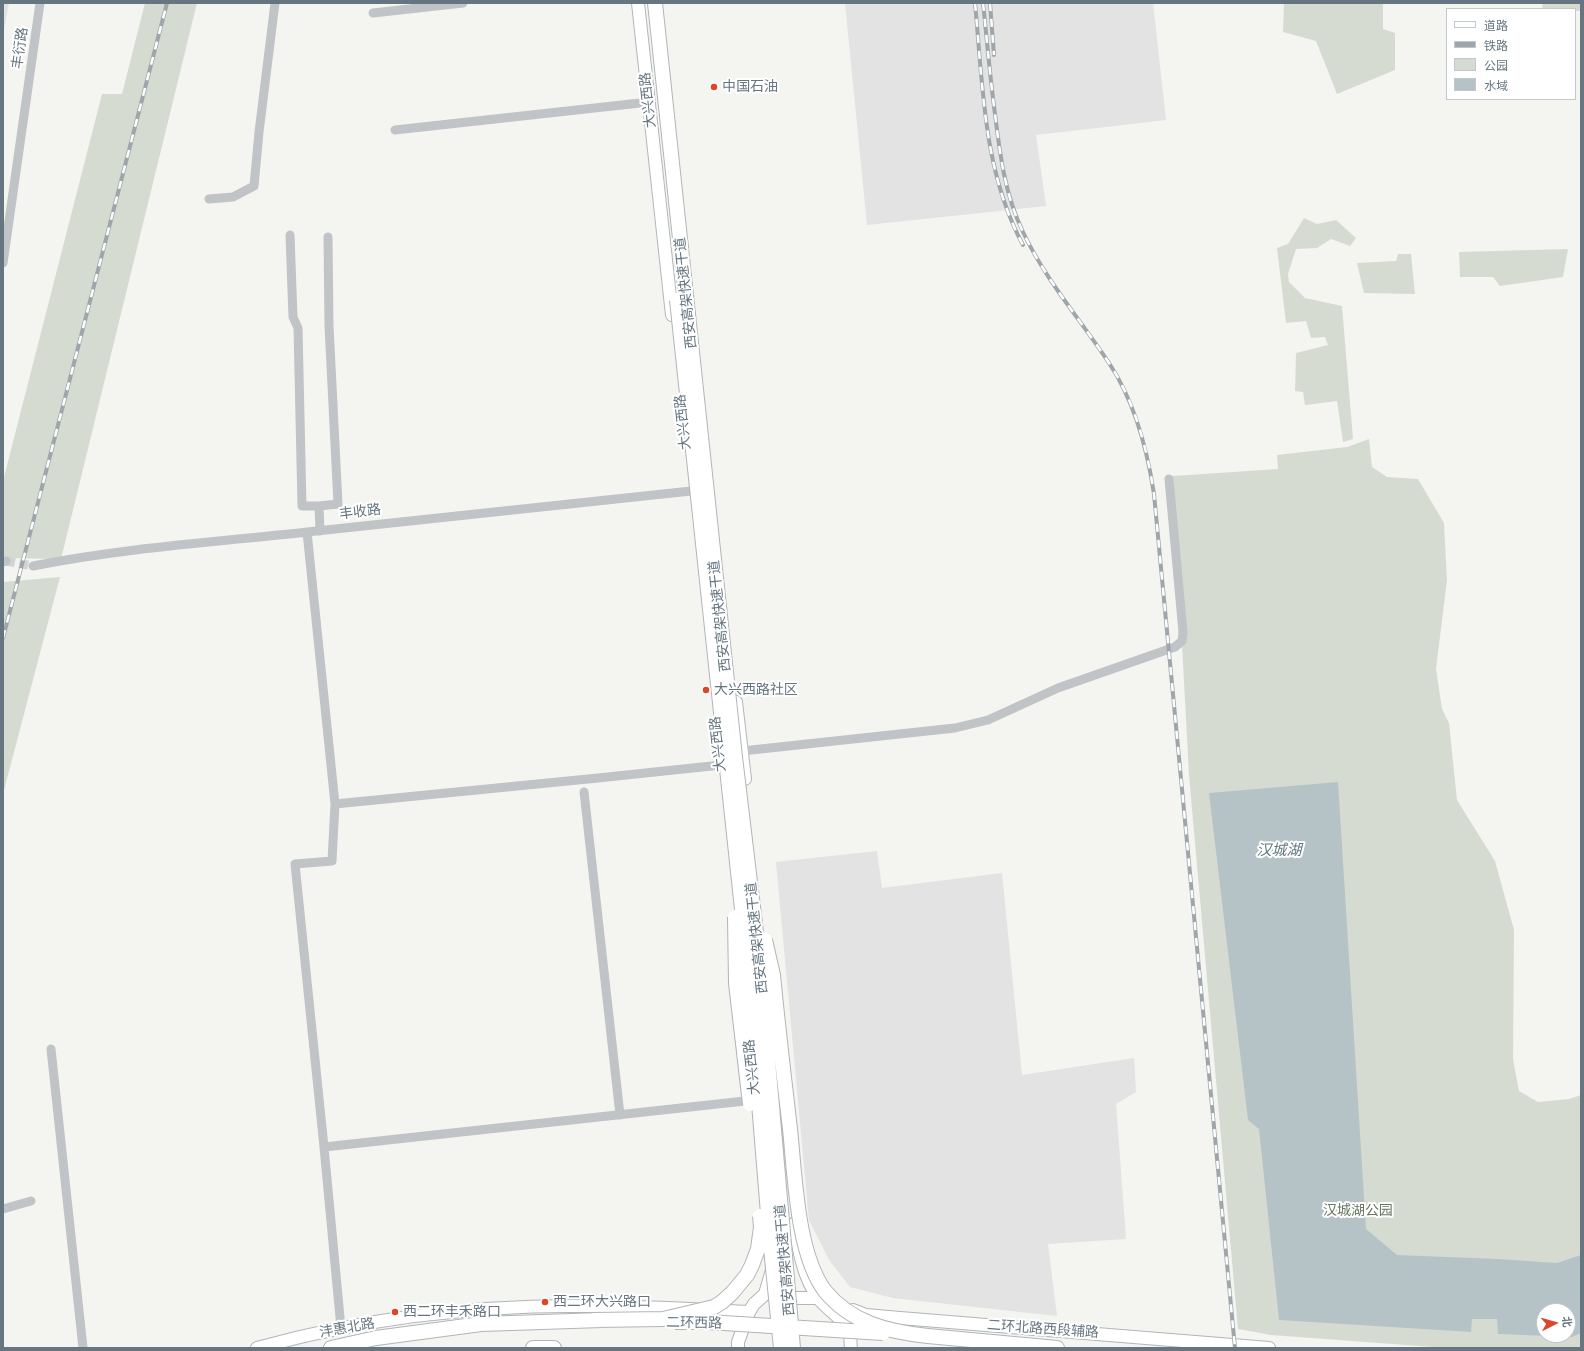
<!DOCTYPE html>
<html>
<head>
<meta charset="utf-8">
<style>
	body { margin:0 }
	#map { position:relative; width:1584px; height:1351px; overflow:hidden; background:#f4f4f1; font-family:Quicksand,"Noto Sans SC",sans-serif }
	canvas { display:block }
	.frame { position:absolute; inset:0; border:4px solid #657680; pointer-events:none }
	.legend { position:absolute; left:1446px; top:8px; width:130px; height:92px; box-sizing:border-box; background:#fff; border:1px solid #c1c8cc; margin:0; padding:5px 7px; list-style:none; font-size:12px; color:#657680 }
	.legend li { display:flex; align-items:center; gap:8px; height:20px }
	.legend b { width:20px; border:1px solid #c1c8cc }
	.north { position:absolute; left:1536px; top:1303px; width:40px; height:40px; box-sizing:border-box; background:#fff; border:1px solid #c1c8cc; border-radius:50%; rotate:84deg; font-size:11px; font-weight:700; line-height:16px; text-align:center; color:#657680 }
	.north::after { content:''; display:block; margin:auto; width:14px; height:18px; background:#d9482c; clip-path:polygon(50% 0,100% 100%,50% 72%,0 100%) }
</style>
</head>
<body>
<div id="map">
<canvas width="1584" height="1351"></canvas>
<div class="frame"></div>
<ul class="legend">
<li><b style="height:5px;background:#fff"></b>道路</li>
<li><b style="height:5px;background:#9fa6aa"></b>铁路</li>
<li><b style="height:11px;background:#d6dbd2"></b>公园</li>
<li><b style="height:11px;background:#b6c3c6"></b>水域</li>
</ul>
<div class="north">北</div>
</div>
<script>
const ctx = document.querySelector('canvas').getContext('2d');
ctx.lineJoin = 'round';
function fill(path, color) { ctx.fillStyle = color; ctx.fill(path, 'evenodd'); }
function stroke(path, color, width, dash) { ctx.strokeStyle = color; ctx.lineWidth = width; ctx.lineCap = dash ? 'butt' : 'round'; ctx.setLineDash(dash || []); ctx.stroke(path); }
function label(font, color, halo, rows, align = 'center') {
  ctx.font = font + ' Quicksand,"Noto Sans SC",sans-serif'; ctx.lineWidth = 4; ctx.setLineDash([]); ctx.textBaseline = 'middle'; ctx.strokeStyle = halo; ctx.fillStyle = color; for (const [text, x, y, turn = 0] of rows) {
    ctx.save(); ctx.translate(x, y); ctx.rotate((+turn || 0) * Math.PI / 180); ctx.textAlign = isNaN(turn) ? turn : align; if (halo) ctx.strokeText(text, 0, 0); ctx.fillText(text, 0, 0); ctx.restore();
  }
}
fill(new Path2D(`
	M3,3h6l-6,32z
	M845,3h308l13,117 -130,15 10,71 -179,19z
	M877,851l5,37 120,-15 20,202 112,-17 2,34 -20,12 10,135 -78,5 9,72 -164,-18 -43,-11 -21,-27 -20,-40 -33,-358z`), '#e2e3e2');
fill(new Path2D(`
	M145,3h52l-136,556 -58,-1v-77l99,-387h20z
	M1284,3h99v26l12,4v37l-58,24 -21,-53 -33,-9z
	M1543,3h38v8h-6v-2h-33z
	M1304,218l13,6 19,-4 20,18 -6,8 -19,-7 -14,9 -21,1 -8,25 1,8 16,16 37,8 11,133 -10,3 -6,-41 -32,4 -2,-13 -8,-1 1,-38 32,-8 -3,-8 -14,1 -5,-17 -20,2 -9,-75 11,-4z
	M1568,249l-5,28 -63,9 -7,-9h-33l-1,-25z
	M1398,254h13l4,40 -51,-1 -7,-30 39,-2z
	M1369,439l3,28 15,10 31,2 26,44 3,57 -11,89 6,40 7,14 8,77 38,61 19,69 -1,129 6,32 19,11 31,-3 12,-4v253h-135l-175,-13 -33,-6 -49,-554 -16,-299 105,-7 -1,-14 70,-8zM1544,1311h24v24h-24z
	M60,577l-57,217v-212z`), '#d6dbd2');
fill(new Path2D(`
	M1338,782l28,447 31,26 101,4 59,4 24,-8v78l-9,4 -74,-3 -1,-15h-25l-1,13 -192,-12 -20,-191 -11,-9 -39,-327zM1544,1311h24v24h-24z`), '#b6c3c6');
stroke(new Path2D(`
	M6,561l27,5`), '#d0d4d5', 9, [9, 4.5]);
const major = new Path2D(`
	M638,3l34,312
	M736,702l9,77
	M773,1048l5,40
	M795,1223c3,25 8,55 24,76 6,8 27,23 30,31 2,4 1,13 2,18
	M781,1298h38l5,2
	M853,1310l13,5 34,3 369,30
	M257,1348c101,-28 208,-42 314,-42 59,-1 119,3 178,6
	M738,1348v-6l11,-30 5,-8 11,-10 7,-24`);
const highway = new Path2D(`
	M928,1336l129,12
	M331,1348l45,-10
	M533,1348h21`);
stroke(major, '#b1b6b9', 14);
stroke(highway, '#b1b5b7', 16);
stroke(new Path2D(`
	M373,13l90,-10
	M395,130l254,-28
	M209,199l24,-2 21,-11 5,-54 16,-129
	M290,235l3,82 5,11 4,178h17l1,25
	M3,263l37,-260
	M319,506l19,-2 -9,-178 -1,-89
	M307,532l28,272 263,-26 123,-13
	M3,562l3,-1
	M33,566c91,-18 183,-24 274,-34 128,-14 256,-28 384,-41
	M742,751l213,-23 33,-8 70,-32 117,-41 7,-6 1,-9 -14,-153
	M584,792l36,323
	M51,1049l32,299
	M324,1147l-29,-283 37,-3 3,-57
	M3,1209l28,-8
	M341,1328l-17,-181 430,-47`), '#c0c4c7', 9);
stroke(major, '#fff', 12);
stroke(highway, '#fff', 14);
const rail = new Path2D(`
	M975,3c8,83 8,168 48,242
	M983,3c4,37 7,74 12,111 5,41 10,81 28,118 22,47 57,87 86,131 26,39 38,85 45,131l81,854
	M990,3l4,52
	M3,638l164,-635`);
stroke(rail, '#9fa6aa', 4);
stroke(rail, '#fff', 2.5, [8]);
const highwayBridge = new Path2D(`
	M655,3l80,754 24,200 34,391
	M677,300l70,656 23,282 11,110
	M735,917l1,66 14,121
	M765,940l8,35c5,52 11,103 17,154 5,47 7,125 35,162 26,32 64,41 103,45
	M593,1320l70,-1 51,-12 8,-5 10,-9 15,-18 5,-10 6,-16 3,-22 -1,-11
	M675,1322h33l175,11
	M376,1338l105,-14 121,-4`);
stroke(highwayBridge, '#b1b5b7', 16, []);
stroke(highwayBridge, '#fff', 14);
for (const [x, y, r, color] of [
	[714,87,4,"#d9482c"],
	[706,690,4,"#d9482c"],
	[545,1302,4,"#d9482c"],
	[395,1312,4,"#d9482c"]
]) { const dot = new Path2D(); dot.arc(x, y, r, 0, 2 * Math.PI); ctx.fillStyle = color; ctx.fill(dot); stroke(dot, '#fff', 1.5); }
label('14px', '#657680', '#fff', [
	["丰衍路",20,48,-82],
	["大兴西路",648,100,-96],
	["西安高架快速干道",686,293,-96],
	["大兴西路",683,422,-96],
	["丰收路",360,512,-7],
	["西安高架快速干道",720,616,-96],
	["大兴西路",718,744,-96],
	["西安高架快速干道",757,938,-96],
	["大兴西路",752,1067,-96],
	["西安高架快速干道",785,1260,-95],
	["二环西路",694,1323,1],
	["沣惠北路",347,1328,-10],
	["二环北路西段辅路",1043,1329,4]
]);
label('14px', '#657680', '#fff', [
	["中国石油",722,87],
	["大兴西路社区",714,690],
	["西二环大兴路口",553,1302],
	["西二环丰禾路口",403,1312]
], 'left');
label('14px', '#697863', '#fff', [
	["汉城湖公园",1358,1211]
]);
label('italic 15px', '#60787e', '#fff', [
	["汉城湖",1279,850]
]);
</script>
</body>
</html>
